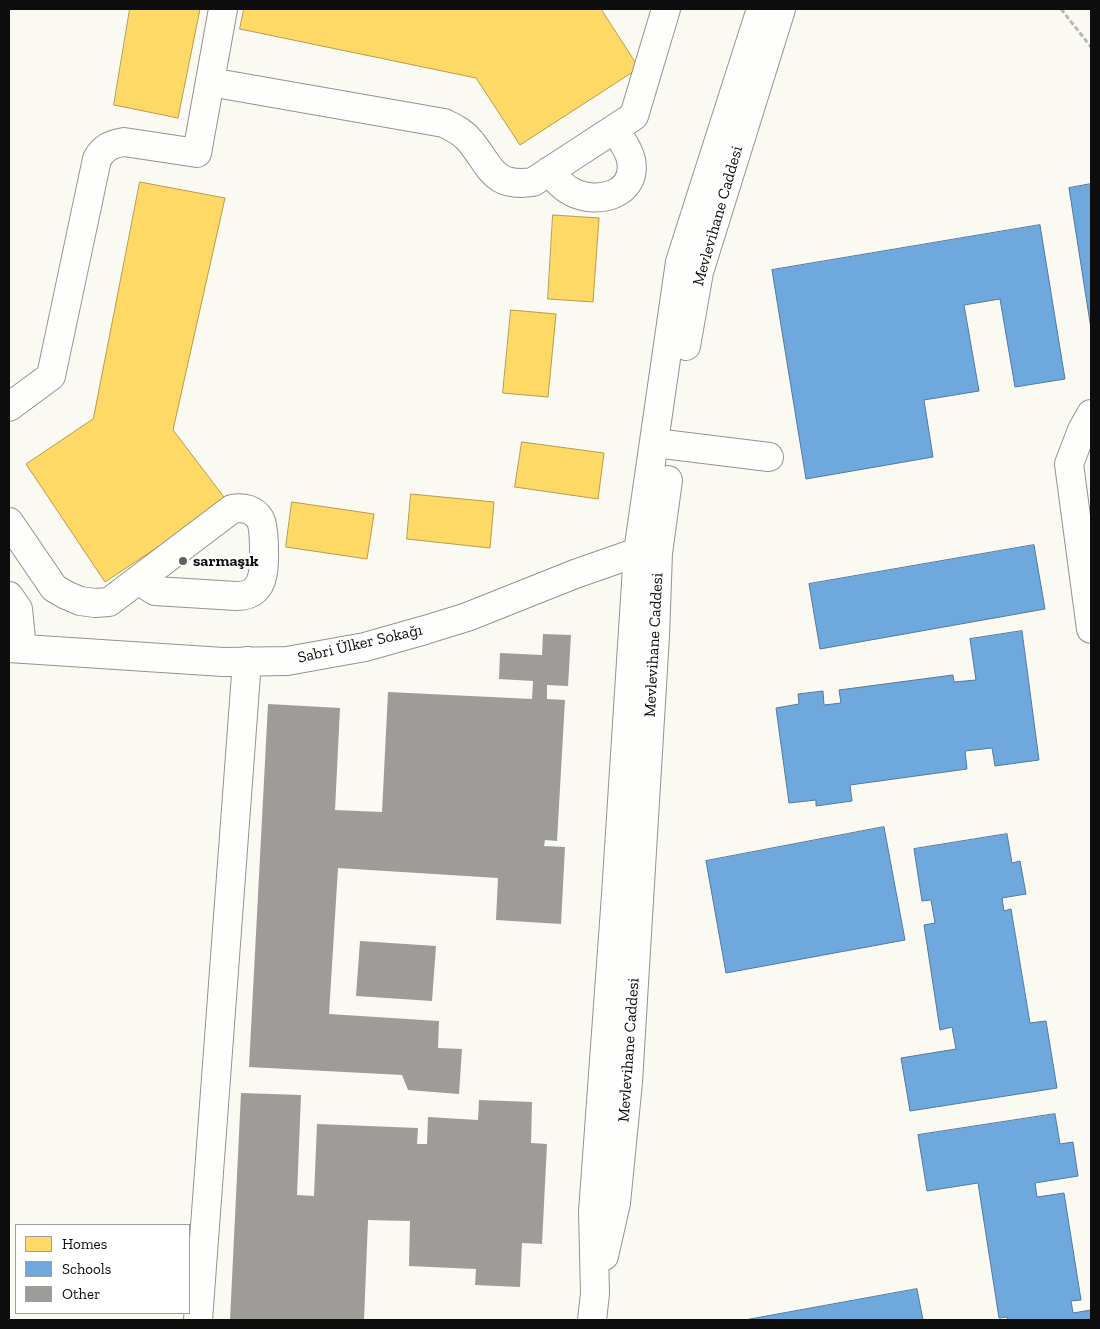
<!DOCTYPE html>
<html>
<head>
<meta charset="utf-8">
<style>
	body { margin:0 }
	#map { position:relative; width:1100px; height:1329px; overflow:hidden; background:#faf9f2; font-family:"Zilla Slab",serif }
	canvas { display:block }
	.frame { position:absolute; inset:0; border:10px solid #0d0d0d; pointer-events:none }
	.legend { position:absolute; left:15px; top:1224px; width:175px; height:90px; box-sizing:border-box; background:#fff; border:1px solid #9e9e9e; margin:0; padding:6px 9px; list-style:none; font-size:15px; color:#0d0d0d }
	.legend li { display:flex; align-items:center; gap:10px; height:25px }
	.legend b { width:25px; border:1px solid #9e9e9e }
</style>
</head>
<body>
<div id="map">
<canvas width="1100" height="1329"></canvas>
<div class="frame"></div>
<ul class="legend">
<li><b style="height:14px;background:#ffd966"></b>Homes</li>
<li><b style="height:14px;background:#6fa8dc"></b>Schools</li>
<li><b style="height:14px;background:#9d9c98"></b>Other</li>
</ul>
</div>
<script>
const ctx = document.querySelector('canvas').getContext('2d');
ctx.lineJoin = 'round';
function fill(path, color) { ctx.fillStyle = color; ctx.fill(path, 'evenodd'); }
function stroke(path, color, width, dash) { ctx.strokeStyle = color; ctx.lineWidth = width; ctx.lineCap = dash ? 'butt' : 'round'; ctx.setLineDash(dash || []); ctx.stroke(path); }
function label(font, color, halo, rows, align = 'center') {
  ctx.font = font + ' "Zilla Slab",serif'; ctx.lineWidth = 5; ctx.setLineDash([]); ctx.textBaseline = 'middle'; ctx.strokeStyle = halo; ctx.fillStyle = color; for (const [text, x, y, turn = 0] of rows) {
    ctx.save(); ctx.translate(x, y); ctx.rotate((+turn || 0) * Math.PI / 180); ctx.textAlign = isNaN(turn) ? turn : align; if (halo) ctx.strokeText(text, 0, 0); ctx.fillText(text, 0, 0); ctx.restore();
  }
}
const homes = new Path2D(`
	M130,9h70l-22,109 -64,-13z
	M244,9h357l38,59 -119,77 -44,-67 -236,-49z
	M140,182l85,16 -52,232 54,71 -122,81 -79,-118 67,-45z
	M553,215l46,3 -6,84 -45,-3z
	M511,310l45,4 -8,83 -45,-4z
	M522,442l82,11 -6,46 -83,-12z
	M411,494l83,8 -4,46 -83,-9z
	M292,502l82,12 -7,45 -81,-12z`);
fill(homes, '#ffd966');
stroke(homes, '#b69c4b', 1);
const schools = new Path2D(`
	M1091,184v145l-22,-141z
	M1040,225l25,154 -50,8 -15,-88 -36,6 15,86 -55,9 9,57 -127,22 -34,-209z
	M1034,545l11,64 -225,40 -11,-65z
	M1022,631l17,129 -44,6 -3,-18 -27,3 2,18 -117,16 2,16 -36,5v-6l-27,3 -13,-95 23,-4 -1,-10 25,-3 1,14 17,-2 -2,-13 114,-15 1,7 22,-2 -6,-41z
	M884,827l21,113 -179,33 -20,-112z
	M1007,834l5,29 8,-2 6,33 -24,4 2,13 7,-2 19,114 16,-2 11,67 -147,23 -9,-53 55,-9 -4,-22 -12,3 -16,-105 11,-2 -4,-23 -9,1 -8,-52z
	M1055,1114l5,30 13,-2 5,34 -43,7 2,14 27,-4 17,107 -10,1 2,12 18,-3v10h-83l-1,-3 -8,1 -21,-135 -51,8 -9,-56z
	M917,1289l6,31h-178z`);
fill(schools, '#6fa8dc');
stroke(schools, '#527a9e', 1);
fill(new Path2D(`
	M543,634l28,1 -3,51 -21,-1v14l18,1 -8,141 -12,-1 -1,6 21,1 -4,77 -65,-4 2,-42 -160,-10 -9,146 110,7 -1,27 24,1 -3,45 -51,-4 -6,-15 -153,-8 19,-363 72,4 -5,102 47,2 6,-120 144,7 1,-18 -34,-2 1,-26 42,2z
	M360,941l76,5 -4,55 -76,-5z
	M241,1093l60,2 -4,100 17,1 3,-72 101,4 -1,16h10l1,-27 50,3 1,-20 53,2 -1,41 16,1 -5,100 -20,-1 -2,44 -45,-2 1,-16 -67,-3 1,-45 -42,-1 -4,100h-134z`), '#9d9c98');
const minor = new Path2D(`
	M210,82l234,41c10,5 19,9 26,18 21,25 22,47 63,41l101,-66 32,-107
	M549,171c7,8 13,16 23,21 25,13 66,3 59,-32 -2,-11 -11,-22 -16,-31
	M686,346l13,-74 82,-263
	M9,407l42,-31 46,-217c6,-11 14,-15 27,-17l73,11 26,-144
	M1091,414l-9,16 -13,34 22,165
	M655,443l114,14
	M9,522l45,66 12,7 14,6 15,2 14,-1 123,-93c11,-2 22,0 28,10 5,9 5,48 2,58 -1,5 -4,10 -7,13 -5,5 -12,6 -19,6l-81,-5 -17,-11
	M9,596l9,13 4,40
	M9,648l214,14 64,-1 78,-14 60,-17 42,-13 108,-43 63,-22 16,1
	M604,1256l12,-53 12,-121 27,-446 3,-83 10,-73
	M198,1320l49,-659
	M592,1320l3,-26 -2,-82 23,-317 22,-343 42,-290 81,-253`);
stroke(minor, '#949390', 30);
stroke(new Path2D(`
	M1061,9l30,38`), '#b8b8b6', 3, [5, 2.5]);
stroke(minor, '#fefefd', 28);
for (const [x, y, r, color] of [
	[183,561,5,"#60605d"]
]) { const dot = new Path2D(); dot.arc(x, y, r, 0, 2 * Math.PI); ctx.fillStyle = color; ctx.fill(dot); stroke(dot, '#fff', 2); }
label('16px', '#0d0d0d', '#fff', [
	["Mevlevihane Caddesi",718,216,-74],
	["Sabri Ülker Sokağı",360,644,-13],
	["Mevlevihane Caddesi",654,645,-87],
	["Mevlevihane Caddesi",629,1050,-86]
]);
label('bold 16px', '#0d0d0d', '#fff', [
	["sarmaşık",193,561]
], 'left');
</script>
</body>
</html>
